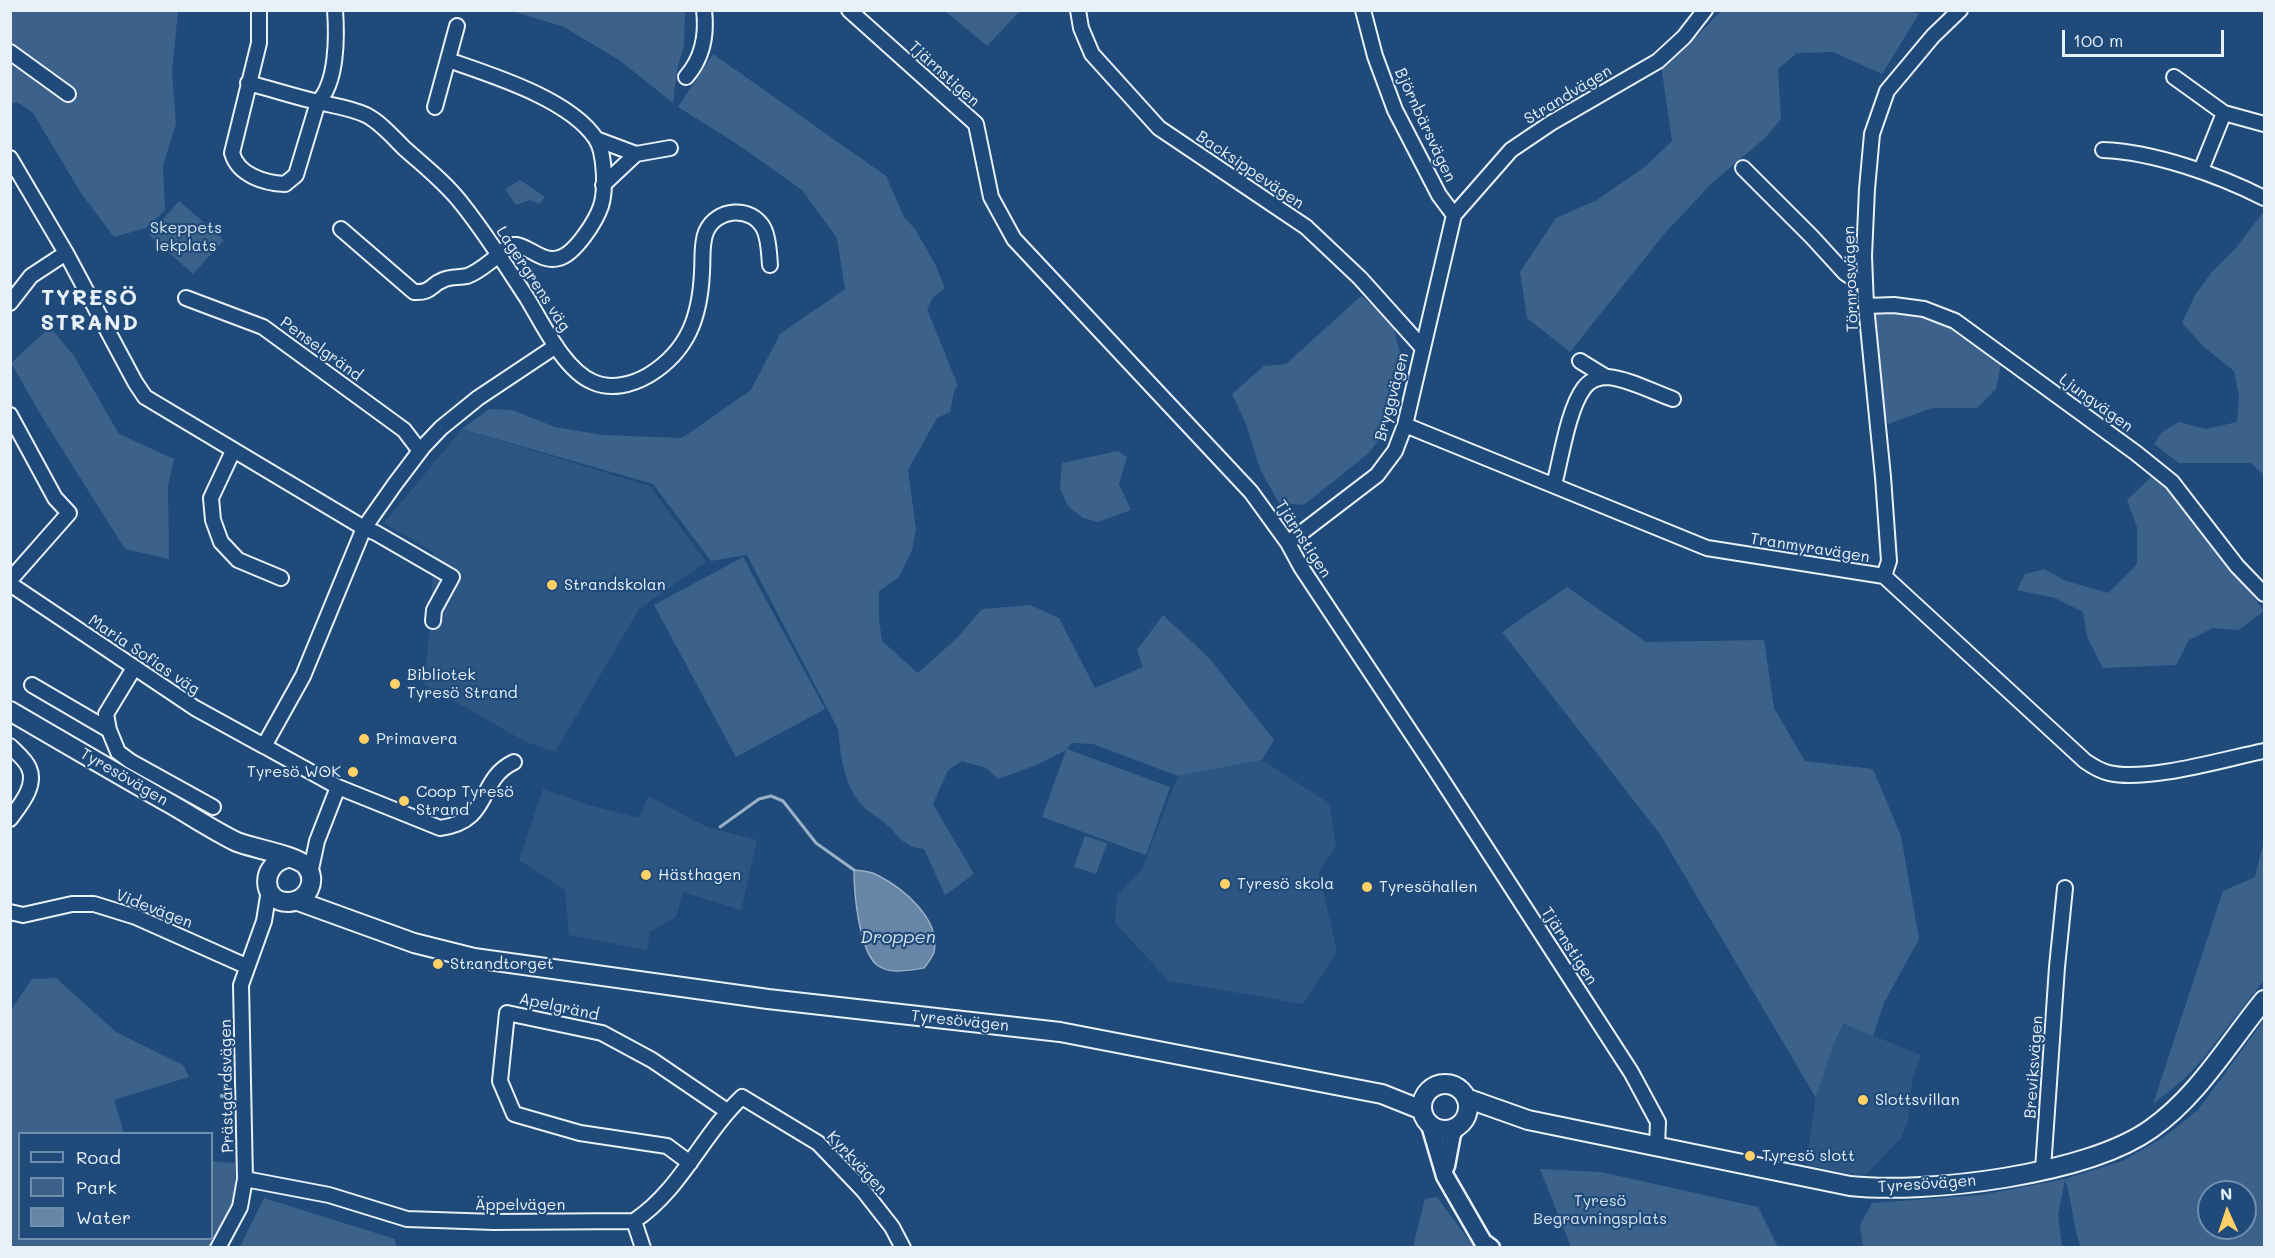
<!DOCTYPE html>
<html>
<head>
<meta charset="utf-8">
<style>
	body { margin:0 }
	#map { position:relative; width:2275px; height:1258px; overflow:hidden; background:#1f4a7a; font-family:Mali,sans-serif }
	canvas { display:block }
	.frame { position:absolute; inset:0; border:12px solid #e8f1f8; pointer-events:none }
	.legend { position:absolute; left:18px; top:1132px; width:195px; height:108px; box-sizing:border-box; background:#1f4a7a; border:2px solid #6f8dac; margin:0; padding:8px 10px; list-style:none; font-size:18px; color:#e8f1f8 }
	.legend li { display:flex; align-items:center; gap:12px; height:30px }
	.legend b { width:30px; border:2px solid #6f8dac }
	.north { position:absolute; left:2197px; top:1180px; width:60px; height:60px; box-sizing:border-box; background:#1f4a7a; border:2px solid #6f8dac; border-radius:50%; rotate:357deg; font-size:16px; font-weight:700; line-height:24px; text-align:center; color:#e8f1f8 }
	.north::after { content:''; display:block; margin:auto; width:21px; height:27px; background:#ffd166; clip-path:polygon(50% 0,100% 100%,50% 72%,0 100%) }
	.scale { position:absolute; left:2062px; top:30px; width:162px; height:27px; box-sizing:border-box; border:3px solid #e8f1f8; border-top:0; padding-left:8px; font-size:18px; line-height:21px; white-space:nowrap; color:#e8f1f8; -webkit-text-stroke:4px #1f4a7a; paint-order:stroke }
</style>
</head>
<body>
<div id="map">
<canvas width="2275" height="1258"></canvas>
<div class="frame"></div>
<ul class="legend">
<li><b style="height:8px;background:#1f4a7a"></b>Road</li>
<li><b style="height:16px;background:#3c628c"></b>Park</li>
<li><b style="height:16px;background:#6685a7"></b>Water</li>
</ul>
<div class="north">N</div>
<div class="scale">100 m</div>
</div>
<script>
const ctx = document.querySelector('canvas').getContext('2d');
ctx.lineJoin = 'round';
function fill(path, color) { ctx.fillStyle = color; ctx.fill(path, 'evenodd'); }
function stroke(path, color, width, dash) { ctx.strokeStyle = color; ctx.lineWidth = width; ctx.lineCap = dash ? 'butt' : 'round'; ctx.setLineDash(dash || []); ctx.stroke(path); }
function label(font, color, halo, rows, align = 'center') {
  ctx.font = font + ' Mali,sans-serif'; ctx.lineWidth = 4.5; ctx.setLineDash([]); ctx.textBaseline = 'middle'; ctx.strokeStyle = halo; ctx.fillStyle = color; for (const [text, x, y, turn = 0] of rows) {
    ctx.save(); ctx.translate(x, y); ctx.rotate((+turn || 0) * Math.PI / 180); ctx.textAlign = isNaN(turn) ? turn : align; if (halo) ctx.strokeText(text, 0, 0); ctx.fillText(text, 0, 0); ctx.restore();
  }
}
fill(new Path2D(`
	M462,429l188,57 56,76 -67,47 -84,143 -29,-10 -102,-58 7,-66 2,-66 -49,-29z
	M1262,760l67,43 7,43 -17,26 18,80 -34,52 -134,-23 -54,-58 2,-27 25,-27 36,-93z
	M543,789l49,17 47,12 9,-22 59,31 50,13 -16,70 -58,-18 -7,25 -26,15 -3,18 -78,-15 -4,-45 -46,-30z
	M1845,1024l76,31 -9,26 -4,40 -7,17 -37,38 -58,-11 9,-64 20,-60z`), '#2e5683');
fill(new Path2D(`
	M1904,10l15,4 -37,60 -49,-22 -36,1 -19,16 3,50 -16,19 -53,45 -47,50 -95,119 -43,-34 -7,-46 36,-54 41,-18 50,-35 25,-24 -11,-76 37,-30 23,-24z
	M10,11h168l-6,60 4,53 -13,41 2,45 -19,18 -32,9 -33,-44 -48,-80 -16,-11 -6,2z
	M512,11h173l-1,34 -7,25 -4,33 -54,-43 -55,-33z
	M945,11h75l-33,35z
	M713,54l173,122 18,41 11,12 20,35 10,24 -12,9 -6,12 31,77 -4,5 -4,21 -13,6 -29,52 8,59 -4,21 -13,27 -20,14v28l3,22 36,32 40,-36 24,-28 48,-4 29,13 36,70 48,-21 -6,-17 26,-35 47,44 64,81 -12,20 -84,16 -85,-32 -21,-1 -5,6 103,38 -24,68 -104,-38 24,-67 -27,14 -41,15 -12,-11 -24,-7 -14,9 -15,34 41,70 -29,21 -21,-46c-20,-2 -23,-11 -37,-24 -8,-8 -19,-12 -26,-21 -18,-21 -20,-48 -23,-75l-91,-174 -36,6 -58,-77 -191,-55 27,-20 23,1 43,17 47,8 80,3 69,-48 29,-56 65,-45 -8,-51 -35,-48 -68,-48 -56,-35z
	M520,180l25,17 -6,7 -9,-4 -14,5 -11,-16z
	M179,201l45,39 -31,34 -44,-39z
	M2264,211v264l-13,-12h-72l-25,-19 8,-12 17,-10 27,7 31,-7 2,-26 -5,-25 -30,-24 -22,-24 13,-28 17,-23 24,-24z
	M1361,296l31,26 10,39 -18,71 -15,21 -65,52 -25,-2 -19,-34 -14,-45 -14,-30 32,-28 22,-2z
	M1916,312l33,12 52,40 -5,25 -19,19h-45l-44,16 -12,-33 -7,-78z
	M50,327l24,29 45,78 55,25 -6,27 1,73 -44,-10 -83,-132 -31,-54z
	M1118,451l9,6 -8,27 12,26 -33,12 -15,-4 -15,-12 -8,-18 2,-25z
	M2151,477l21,12 92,122 -25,19 -26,-2 -24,12 -13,25 -73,3 -16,-31 -4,-25 -28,-14 -38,-8 8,-16 19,-5 22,12 42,12 29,-29v-37l-10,-27z
	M743,557l82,152 -89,48 -82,-152z
	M1567,587l79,55 118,-2 10,68 31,53 68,8 28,67 18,103 -35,64 -11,33 -29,-12 -9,17 -19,57 -156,-264 -158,-202z
	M1085,836l22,7 -11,31 -22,-7z
	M2264,840v140l-62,80 -18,19 -31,25 70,-213 32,-14z
	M56,978l60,54 67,33 6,12 -75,23 10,33 -104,1v104h192v-77l23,2v30l-2,16 -19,38 -203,1v-238l21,-31z
	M2264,1020v227h-183c-9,-21 -8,-45 -16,-67l-7,35 4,32h-199l-3,-22 12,-22 109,-8 84,-16 57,-18 42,-24 34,-27zM2209,1192h36v36h-36z
	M1540,1169l61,3 157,35 20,40h-207z
	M1437,1197l37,50h-61l12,-48z
	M264,1198l131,41 1,8h-156z`), '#3c628c');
const water = new Path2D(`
	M854,870c7,1 16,1 23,5 26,13 64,44 57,77 -2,6 -7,12 -10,16 -14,2 -34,7 -47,-3 -18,-15 -23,-72 -23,-95z`);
fill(water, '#6685a7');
stroke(water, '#9ab0c7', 1.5);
stroke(new Path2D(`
	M720,827l39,-28 12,-3 12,5 33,42 38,27`), '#9ab0c7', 3);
const minor = new Path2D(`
	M259,10v33l-27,110c6,22 32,30 53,31l11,-9 22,-73c19,-19 19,-65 17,-92
	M849,10l127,114 15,73 23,42 237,253 37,51 13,24 132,199 198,306 27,50 -1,25
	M1078,10l3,18 11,26 67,74 147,99 54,51 62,69
	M1363,10l12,46 20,54 44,85 15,20
	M10,52l58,42
	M448,60c43,15 122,39 148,79 9,14 10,51 5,67 -5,15 -26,48 -42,52 -16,5 -28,-10 -42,-13h-5l-14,9
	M686,77c16,-18 21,-42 18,-67
	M2174,77l50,36 -23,57
	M248,83c24,6 47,14 70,19 17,4 33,6 48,13 14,7 27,22 38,33 20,18 42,35 58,56 24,30 44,62 65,94 16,26 37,72 66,84 18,8 39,3 56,-7 39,-24 51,-58 53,-103 1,-12 -1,-28 4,-40 10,-24 46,-27 58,-3 5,10 5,25 6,36
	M435,107l22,-81
	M2224,113l40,11
	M596,139l40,15 34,-6
	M2103,150c51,2 116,25 161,48
	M10,158l56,95 69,129 10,15 219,131 12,5 76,44 -18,33 -1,11
	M1743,168l69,69 33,36 12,8h8
	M603,185l33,-31
	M341,229l73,63c18,1 16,-7 29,-12 8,-4 16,-2 24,-4 12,-4 22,-14 32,-21
	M186,298l77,29 141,103 16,21
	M10,303l21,-27 35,-23
	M1866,306l28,-1 30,4 31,12 181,132 36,29 65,84 27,28
	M1580,361l26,16
	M10,415l45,83 14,15 -59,67
	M1405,425l302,123 177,28 201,185c7,5 16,10 24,12 39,9 115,-14 155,-22
	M233,451l-22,47 2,22 8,22 17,18 43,18
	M1554,485c7,-26 14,-76 30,-97 5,-7 14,-11 24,-11 21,2 45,15 65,22
	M1288,543l89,-68 18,-24 10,-26 49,-210 57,-65 40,-27 107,-62 26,-24 21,-27
	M1884,576l5,-15 -6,-84 -17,-171 -2,-50 3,-67 5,-55 15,-43 46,-55 27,-26
	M10,584l185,124 69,38
	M32,685l77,45 9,22 12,9 83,46
	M109,730l-3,-16 28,-46
	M10,746c6,6 16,14 19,22 8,18 -9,37 -19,51
	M514,762c-38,18 -21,59 -74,66l-102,-41 -74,-41 39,-70 61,-148 31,-44 28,-37 18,-19 37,-30 78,-52
	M310,874l7,-33 21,-54
	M10,912l13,3 49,-11h22l42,13 110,49
	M690,1163l-23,-17 -87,-13 -66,-19 -14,-33 7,-68 95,20 50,27 75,51
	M2043,1169l14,-202 8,-79
	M245,1179l84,16 78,24 87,3 140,-1c46,-30 68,-86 108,-124l76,46 45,47 29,37 11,21
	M634,1221l9,27
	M218,1248l22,-41 5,-28 -4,-194 23,-64 5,-31`);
const tertiary = new Path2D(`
	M1430,1125l15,51 38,66 8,6
	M1446,1166l6,-32 5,-8`);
const secondary = new Path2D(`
	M10,711c53,31 106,62 159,92 23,13 45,28 68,39 15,6 61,14 69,24 12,14 2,35 -17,36 -28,1 -30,-38 -1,-44
	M298,901l116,42 60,15 294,41 292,33 322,62 40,16
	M1422 1107a23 23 0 1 1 46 0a23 23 0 1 1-46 0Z
	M1466,1098l62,22 322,66c78,8 236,-11 301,-57 47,-33 77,-85 113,-129`);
stroke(minor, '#e8f1f8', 18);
stroke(tertiary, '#e8f1f8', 21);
stroke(secondary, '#e8f1f8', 22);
stroke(minor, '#1f4a7a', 14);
stroke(tertiary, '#1f4a7a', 16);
stroke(secondary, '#1f4a7a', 18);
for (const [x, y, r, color] of [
	[552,585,6,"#ffd166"],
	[395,684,6,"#ffd166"],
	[364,739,6,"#ffd166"],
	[353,772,6,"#ffd166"],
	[404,801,6,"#ffd166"],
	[646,875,6,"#ffd166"],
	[1225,884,6,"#ffd166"],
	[1367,887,6,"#ffd166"],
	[438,964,6,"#ffd166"],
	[1863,1100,6,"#ffd166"],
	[1750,1156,6,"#ffd166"]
]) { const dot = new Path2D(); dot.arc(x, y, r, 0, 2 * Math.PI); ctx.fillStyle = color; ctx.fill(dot); stroke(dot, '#1f4a7a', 2); }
label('16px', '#e8f1f8', '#1f4a7a', [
	["Tjärnstigen",944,74,42],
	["Strandvägen",1568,95,-31],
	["Björnbärsvägen",1425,125,65],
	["Backsippevägen",1250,170,34],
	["Lagergrens väg",533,279,57],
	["Törnrosvägen",1851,279,-92],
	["Penselgränd",321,349,36],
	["Bryggvägen",1392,397,-75],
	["Ljungvägen",2096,403,36],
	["Tjärnstigen",1303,539,57],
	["Tranmyravägen",1810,548,9],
	["Maria Sofias väg",144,655,34],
	["Tyresövägen",124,777,30],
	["Videvägen",154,909,21],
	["Tjärnstigen",1569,946,57],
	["Apelgränd",559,1007,12],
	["Tyresövägen",960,1021,6],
	["Breviksvägen",2034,1067,-86],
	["Prästgårdsvägen",227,1086,-91],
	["Kyrkvägen",857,1163,47],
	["Tyresövägen",1927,1184,-4],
	["Äppelvägen",520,1205]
]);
label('16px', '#d7e3ed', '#1f4a7a', [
	["Skeppets",186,228],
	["lekplats",186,246],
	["Tyresö",1600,1201],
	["Begravningsplats",1600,1219]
]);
label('16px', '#e8f1f8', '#1f4a7a', [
	["Strandskolan",564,585],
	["Bibliotek",407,675],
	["Tyresö Strand",407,693],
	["Primavera",376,739],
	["Tyresö WOK",341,772,"right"],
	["Coop Tyresö",416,792],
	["Strand",416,810],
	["Hästhagen",658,875],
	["Tyresö skola",1237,884],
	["Tyresöhallen",1379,887],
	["Strandtorget",450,964],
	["Slottsvillan",1875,1100],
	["Tyresö slott",1762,1156]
], 'left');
label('italic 18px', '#d4e1ec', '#1f4a7a', [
	["Droppen",898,937]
]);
ctx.letterSpacing = '1.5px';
label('bold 22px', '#e8f1f8', '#1f4a7a', [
	["TYRESÖ",90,298],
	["STRAND",90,323]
]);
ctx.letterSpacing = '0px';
</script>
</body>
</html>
